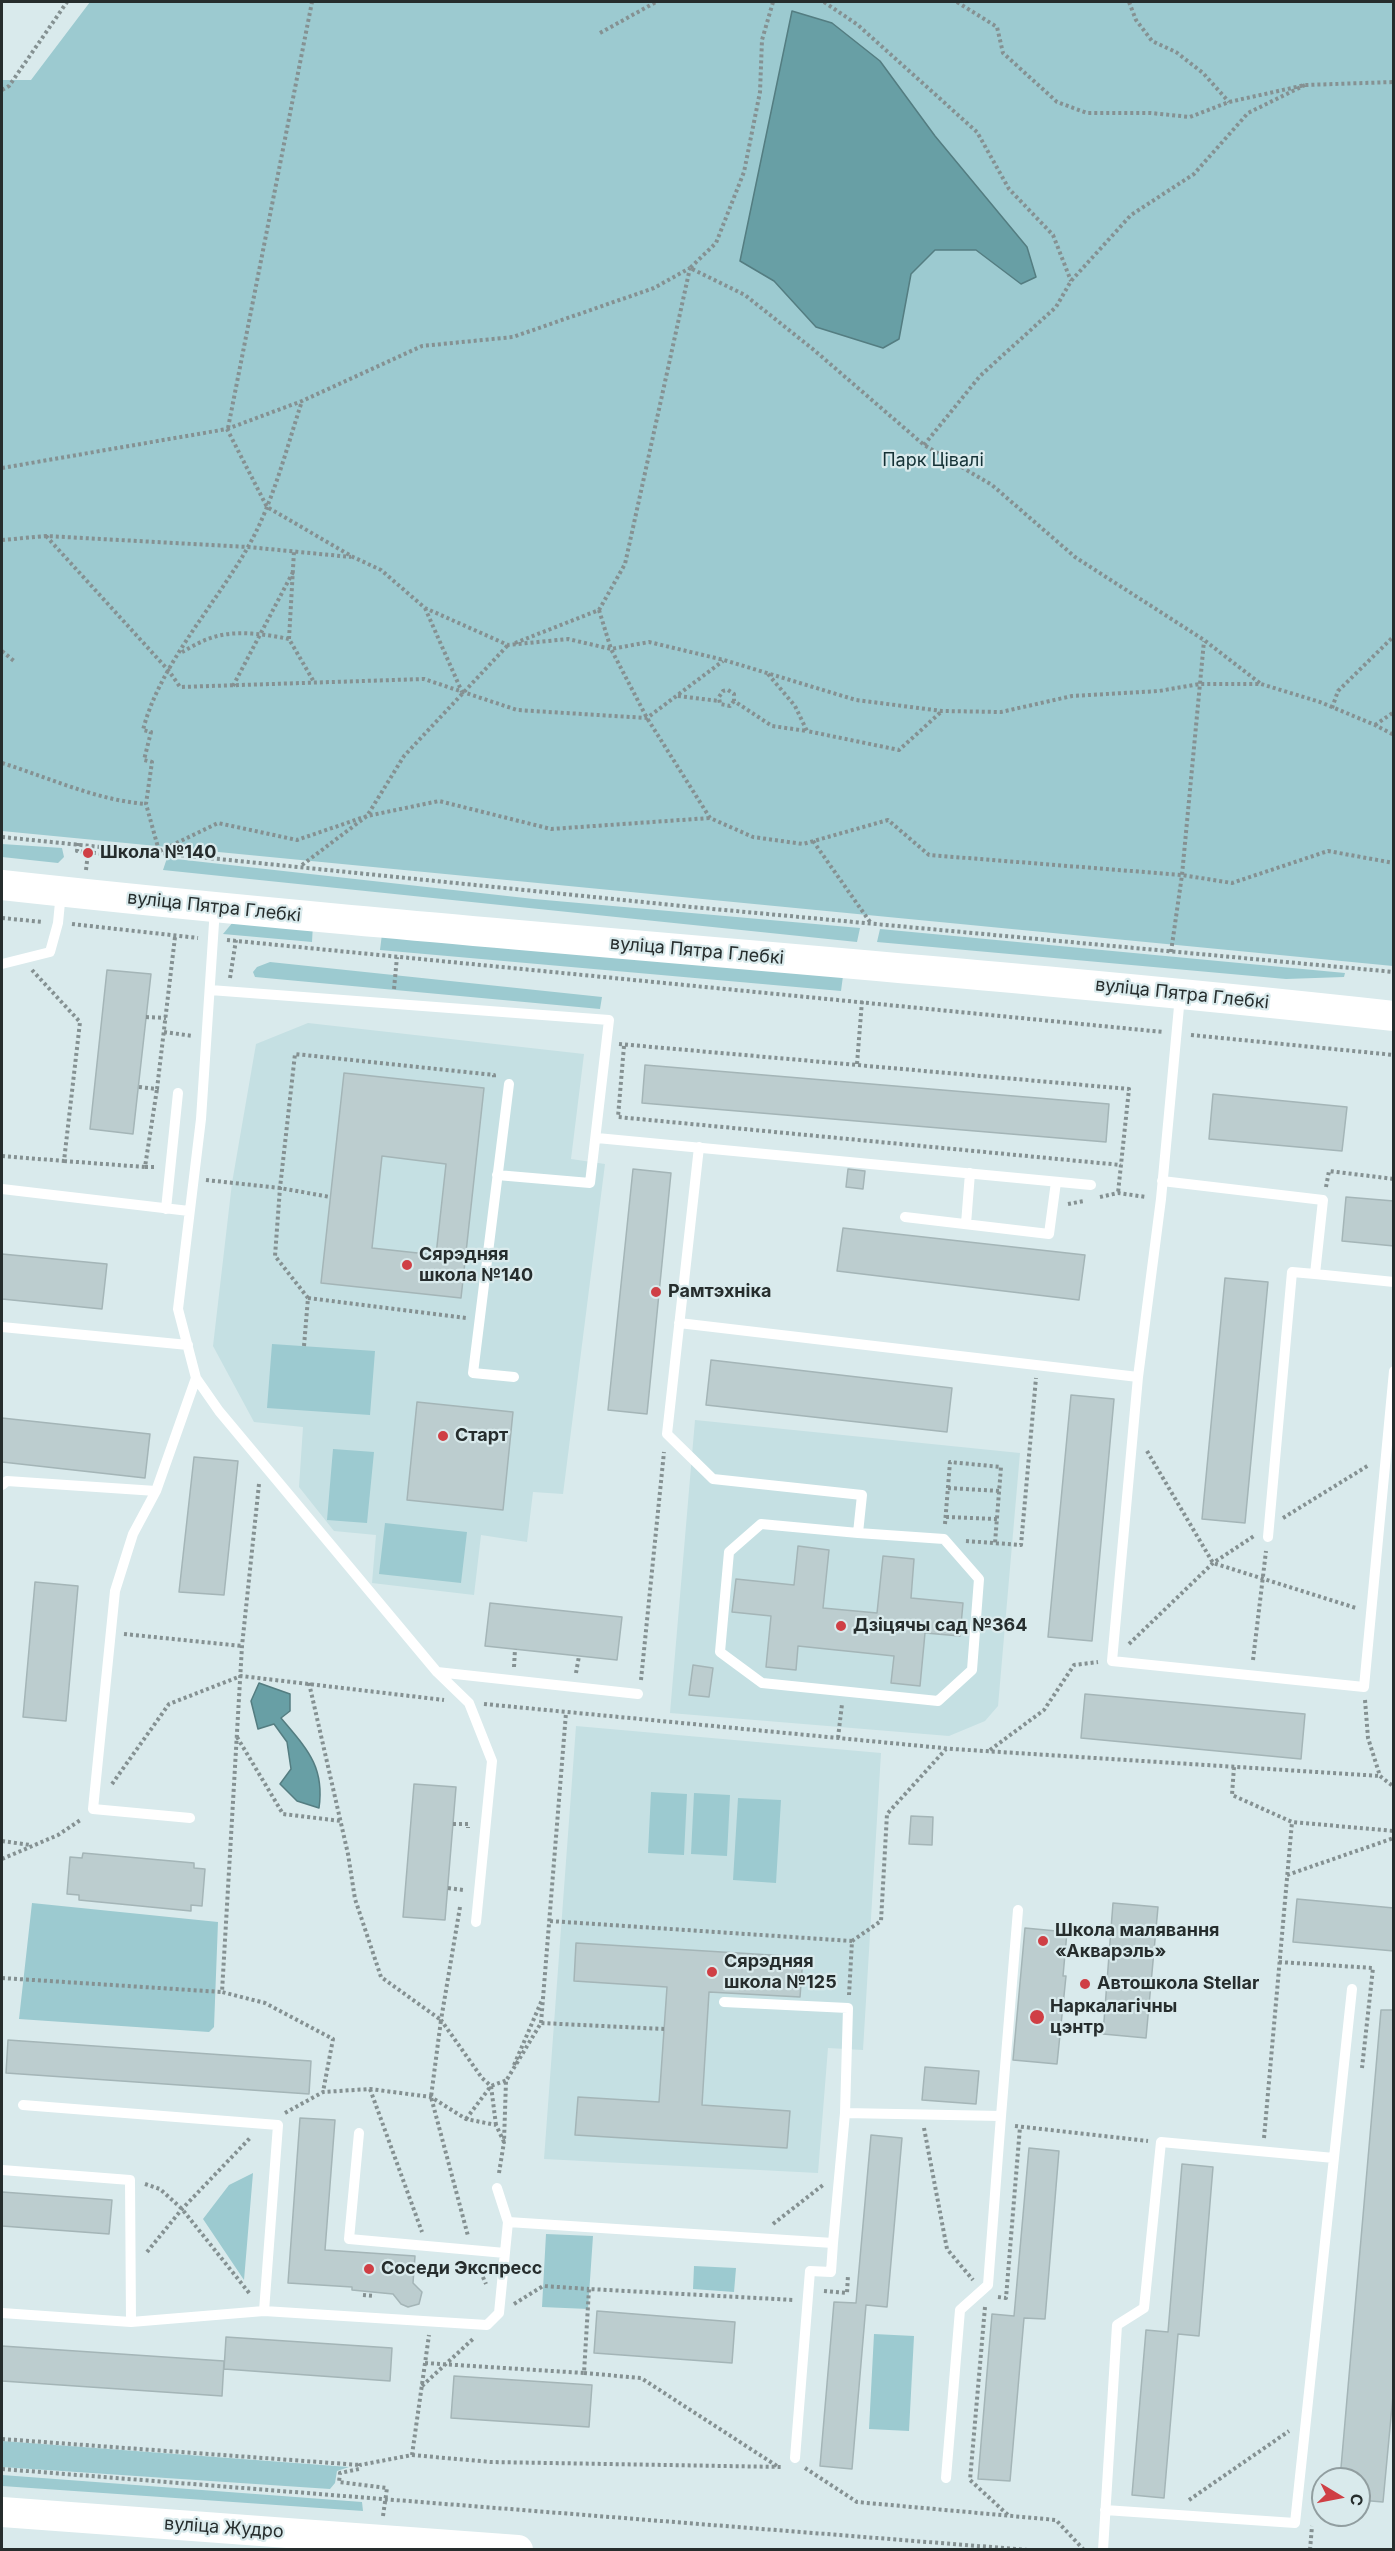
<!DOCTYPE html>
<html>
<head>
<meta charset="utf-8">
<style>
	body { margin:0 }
	#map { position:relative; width:1395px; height:2551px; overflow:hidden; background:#d9eaec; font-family:Inter,sans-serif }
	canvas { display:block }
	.frame { position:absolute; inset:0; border:3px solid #262d2d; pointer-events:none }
	.north { position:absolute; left:1311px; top:2467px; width:60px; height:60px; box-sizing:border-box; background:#d9eaec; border:2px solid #919ea0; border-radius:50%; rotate:100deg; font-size:16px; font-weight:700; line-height:24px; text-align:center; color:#262d2d }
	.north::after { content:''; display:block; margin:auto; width:21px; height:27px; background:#cf3f45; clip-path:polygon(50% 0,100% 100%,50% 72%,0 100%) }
</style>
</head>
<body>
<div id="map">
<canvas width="1395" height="2551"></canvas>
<div class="frame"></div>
<div class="north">С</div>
</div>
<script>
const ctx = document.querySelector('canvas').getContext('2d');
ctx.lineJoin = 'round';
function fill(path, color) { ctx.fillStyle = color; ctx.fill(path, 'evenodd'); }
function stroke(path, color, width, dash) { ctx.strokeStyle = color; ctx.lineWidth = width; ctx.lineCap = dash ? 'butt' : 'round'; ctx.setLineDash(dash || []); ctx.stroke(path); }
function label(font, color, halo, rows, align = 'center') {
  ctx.font = font + ' Inter,sans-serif'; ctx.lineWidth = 4.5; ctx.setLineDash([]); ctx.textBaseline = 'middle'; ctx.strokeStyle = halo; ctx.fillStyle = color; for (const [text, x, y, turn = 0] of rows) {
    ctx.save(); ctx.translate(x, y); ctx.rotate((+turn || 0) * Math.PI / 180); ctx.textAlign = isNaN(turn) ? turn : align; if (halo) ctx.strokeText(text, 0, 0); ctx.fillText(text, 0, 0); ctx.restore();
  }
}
fill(new Path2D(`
	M308,1023l276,31 -13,105 34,5 -42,330 -30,-2 -6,50 -46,-7 -7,60 -102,-12 4,-48 -42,-4 -35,-44 4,-60 -49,-5 -41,-76 19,-163 24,-139z
	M695,1420l325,33 -22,253 -13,15 -36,15 -279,-23z
	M576,1726l305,27 -18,297 -35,-2 -10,125 -274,-14z`), '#c5e0e3');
fill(new Path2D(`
	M90,2h1303v964l-1391,-135v-751h29z
	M2,844l60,4 2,9 -6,6 -56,-6z
	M167,858l367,41 326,29 -3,14 -694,-72z
	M233,922l80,2 -1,18 -89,-8z
	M880,929l465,44 -1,4 -58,2 -409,-37z
	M382,934l461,42 -2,15 -461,-41z
	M270,962l332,35 -2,12 -345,-32 -2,-5 4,-5z
	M272,1344l103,7 -5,64 -103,-7z
	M333,1449l41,3 -7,71 -40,-3z
	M385,1523l82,9 -6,51 -82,-9z
	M651,1792l36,2 -3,61 -36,-2z
	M694,1793l36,2 -3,61 -36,-2z
	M738,1798l43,2 -5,83 -43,-3z
	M32,1903l186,19 -4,105 -5,5 -190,-13z
	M253,2173l-9,107 -41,-61 26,-34z
	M546,2234l47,2 -5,73 -46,-2z
	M694,2266l42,2 -2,24 -41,-3z
	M874,2334l40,2 -5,95 -40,-2z
	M2,2441l347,26 -12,4 -2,12 -5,6 -328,-22z
	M2,2475l360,27 1,9 -361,-25z`), '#9ccad0');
const water = new Path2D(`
	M792,11l40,12 48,38 55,75 92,111 9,30 -15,7 -45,-34h-41l-24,24 -12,65 -16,9 -67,-21 -42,-46 -34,-20z
	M259,1683l31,11v17l-9,7c25,30 44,48 38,90l-22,-7 -17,-17 11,-15 -4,-27 -13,-18 -16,5 -7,-28z`);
fill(water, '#689fa5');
stroke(water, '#547d81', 1.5);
const building = new Path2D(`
	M107,970l44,4 -18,160 -43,-5z
	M645,1065l464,39 -3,38 -464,-39z
	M344,1073l140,15 -23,210 -140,-15zM382,1156l64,8 -10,91 -64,-7z
	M1213,1094l134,13 -5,44 -133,-12z
	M633,1169l38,4 -24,241 -39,-4z
	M848,1169l17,2 -2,18 -17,-2z
	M1346,1197l48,4v45l-52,-5z
	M843,1228l242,27 -6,45 -242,-29z
	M2,1254l105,10 -5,45 -100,-10z
	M1225,1278l43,4 -23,241 -43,-4z
	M711,1360l241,28 -5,44 -241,-27z
	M1071,1395l43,4 -22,242 -44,-4z
	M417,1402l96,10 -10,98 -96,-10z
	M2,1418l148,16 -5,44 -143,-16z
	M194,1457l44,4 -14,134 -45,-3z
	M798,1546l31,4 -6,58 54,5 6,-57 31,3 -3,39 52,5 -3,33 -35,-3 -5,53 -29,-3 3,-27 -96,-10 -2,24 -30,-3 5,-51 -39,-4 4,-33 58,6z
	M35,1582l43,4 -12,135 -43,-4z
	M490,1603l132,14 -5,43 -132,-14z
	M693,1665l20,3 -4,29 -20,-2z
	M1085,1694l220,20 -4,45 -220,-21z
	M414,1784l42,3 -11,133 -42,-3z
	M911,1816l22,1 -1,28 -23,-1z
	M83,1853l111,10v5l11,1 -3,37 -11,-1v6l-112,-11v-5l-12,-1 3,-37 12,1z
	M1297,1899l97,9v43l-101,-9z
	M1113,1903l45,4 -12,131 -43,-4z
	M1025,1928l42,4 -4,44h3l-9,88 -44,-4z
	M576,1943l227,14 -3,40 -91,-5 -7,113 88,6 -3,37 -212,-13 3,-38 81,5 8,-115 -93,-6z
	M1381,2010h13v375l-11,117 -24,-2v-21h-19z
	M8,2040l303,21 -2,33 -303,-21z
	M925,2067l54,4 -3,33 -54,-4z
	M300,2118l35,2 -10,130 90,6 -2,27 9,9 -3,12 -11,3 -7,-3 -8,-10 -41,-4v-3l-64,-4z
	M871,2135l31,3 -15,169 -21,-2 -14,164 -32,-3 14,-164 22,1z
	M1029,2148l30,3 -14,168 -21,-1 -14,163 -32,-2 14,-165 22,2z
	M1182,2164l31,3 -14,169 -21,-2 -14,164 -32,-3 14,-165 22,2z
	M2,2192l110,8 -3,34 -107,-8z
	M597,2311l138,11 -3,41 -138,-10z
	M226,2337l166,11 -2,33 -166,-12z
	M2,2346l222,15 -2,35 -220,-15z
	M454,2376l138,9 -3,42 -138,-9z`);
fill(building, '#bccdcf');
stroke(building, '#a4b5b7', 1.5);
stroke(new Path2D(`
	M773,2l-11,38 -2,52 -16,80 -28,71 -26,25 55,27 69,55 110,95 68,40 83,72 129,83 57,44
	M824,2l34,23 119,107 32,57 44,46 18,46
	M957,2l40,25 6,26 54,49 30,11h64l39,4 39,-15 76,-17 89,-3
	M1129,2l7,18 16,21 24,11 27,21 26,29
	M600,33l56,-31
	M2,90l7,-4 58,-84
	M228,428l84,-426
	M227,429l75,-28 120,-55 91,-9 141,-49 36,-20
	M924,445l56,-69 76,-69 15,-26 60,-66 63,-41 54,-61 57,-28
	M2,468l225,-39 40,78 86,50 28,13 44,38 83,37 60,-6 43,10 38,-7 75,18 132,40 86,11 59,1 71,-16 87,-5 41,-7h61l59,18 55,23 19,10
	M46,536l123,135 11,16 244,-8 93,31 130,8 76,-57
	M2,540l44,-4 202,11 103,10
	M425,608l37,84
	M599,610l12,39 36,69 63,100 43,19 50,7 85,-24 41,35 253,20 50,8 96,-32 66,12
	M289,639l5,-88
	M515,643l84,-33 26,-46 65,-296
	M2,651l12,10
	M182,652c8,-4 17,-10 26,-13 25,-10 56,-5 81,0l25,43
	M768,674l27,32 12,25 92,19 42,-38
	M233,686l60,-114
	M678,696l41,5
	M734,701l-4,5 -10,-2 -1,-7 4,-6 5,-1 6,4v7l38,25 35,5
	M1332,708l6,-17 56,-55
	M1375,725l19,-13
	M2,763c48,15 94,37 144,41
	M2,837l690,70 702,65
	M813,841l57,81
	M78,843l-1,8 36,4 1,-7
	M159,851l-13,-47 6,-42 -8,-2 7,-28 -8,-2c16,-64 72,-125 105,-183 25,-44 38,-97 54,-146
	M160,851l58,-28 79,17 70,-24 72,-15 112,28 159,-11
	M302,865l65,-49 37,-60 104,-111
	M86,870l2,-17
	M2,918l41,4
	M72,924l126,14
	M227,940l936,92
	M1171,952l11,-77 22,-234
	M230,978l6,-38
	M394,989l3,-32
	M146,1017l20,1
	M164,1032l29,4
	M1191,1035l203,20
	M619,1044l510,45 -11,104
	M624,1046l-6,71 503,48
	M857,1064l5,-63
	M139,1087l18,2 18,-152
	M2,1156l62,5 16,-139 -48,-52
	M64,1161l81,6 12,-78
	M145,1167h10
	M206,1180l74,8 50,9
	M1326,1187l3,-16 65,8
	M1100,1197l18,-4 28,4
	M1068,1204l16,-3
	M308,1298l158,20
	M304,1346l4,-48 -33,-42 5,-68 15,-134 199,21v5
	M1147,1451l66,112 143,45
	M259,1484l-17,162 -20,346 43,11 68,36 -10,53
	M948,1488l52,3
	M946,1517l51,2
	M1283,1518l86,-53
	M945,1524l5,-62 51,5 -6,76
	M966,1541l55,4 15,-167
	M124,1634l118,12
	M1129,1644l84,-81 41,-27
	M1253,1660l13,-109
	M514,1667l1,-18
	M576,1673l3,-17
	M641,1680l23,-228
	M309,1683l39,171 7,45 26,78 60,43 -10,77 37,139
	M1365,1700l3,38 12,38 14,11
	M484,1704l469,45 427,27
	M237,1737l46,77 58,7
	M838,1738l4,-34
	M990,1750l54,-40 30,-45 24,-3
	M1234,1767l-2,28 60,27 102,9
	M112,1784l57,-80 72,-28 203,24
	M453,1824h15v4
	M2,1841l28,4
	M2,1859l56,-24 24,-16
	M1287,1875l107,-37
	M448,1888l15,2
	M460,1907l-19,113 41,58 9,8 5,39
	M550,1921l302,20 -3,54
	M852,1941l29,-20 6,-107 59,-65
	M1279,1962l94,6 -11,100
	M2,1978l220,14
	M541,2023l25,-310
	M514,2065l28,-65
	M370,2089l52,143
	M285,2113l38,-21 47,-3 61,8 35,22 30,6 8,17 2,-61 35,-58 123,6
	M466,2119l25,-33 16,-6
	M1015,2126l133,15
	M924,2128l23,121 26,31
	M1264,2138l28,-316
	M499,2173l5,-31
	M145,2184l15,5 22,20 68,85
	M773,2224l50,-39
	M147,2252l35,-43 68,-71
	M478,2266l8,18
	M824,2291l23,2 1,-18
	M363,2295l12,1
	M998,2297l8,1 14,-171
	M514,2304l29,-18 46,3
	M985,2307l-15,173 38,35
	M425,2363l159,10 5,-84 205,11
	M584,2373l57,5 136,88
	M422,2386l52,-48
	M2,2439l358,26
	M412,2455l79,7 292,5
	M805,2468l52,34 199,18 28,30
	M2,2469l1027,81
	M1189,2500l100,-69
	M383,2516l4,-28 -48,-6 1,-9 19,-4 1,-4 52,-10 17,-120
	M1310,2550l2,-24`), '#859192', 4, [3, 3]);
stroke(new Path2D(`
	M215,908l-14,211 -23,190 18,69 23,33 218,261 32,31 23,58 -16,161
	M2,964l48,-12 8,-29 3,-31
	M210,990l399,30 -19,163 -93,-8
	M1180,996l-19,203 -23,178 -26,284 252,26 30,-316
	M509,1084l-36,289 41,4
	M597,1138l494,47
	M699,1147l-32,287 46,45 149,16 -4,38 86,6 35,40 -7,91 -34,31 -176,-18 -42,-31 9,-100 32,-28 97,9
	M1162,1181l161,19 -8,74 -23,-2 -24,265
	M2,1189l187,22
	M166,1209l12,-116
	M905,1217l144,17 7,-52
	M966,1224l4,-51
	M1315,1274l79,8
	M679,1323l459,54
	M2,1327l186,18
	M2,1485l5,-4 149,10
	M437,1672l201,22
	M190,1818l-97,-9 22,-218 18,-57 23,-43 40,-113
	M724,2002l124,6 -3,105
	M23,2105l255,20 -14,186
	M1001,2116l17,-206
	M359,2133l-10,106 156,14
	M2,2170l128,10 1,142
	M508,2222l325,21 12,-130 156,3 -13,169 -28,25 -14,168
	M2,2313l129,9 133,-11 223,14 12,-12 9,-91 -11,-34
	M795,2458l15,-187 21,1 2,-29
	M1105,2510l190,13 57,-534
	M1103,2550l14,-225 27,-17 17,-166 173,16`), '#fff', 10);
stroke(new Path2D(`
	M2,885c463,51 928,80 1392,131
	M2,2512l516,38`), '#fff', 30);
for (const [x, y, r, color] of [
	[88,853,6,"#cf3f45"],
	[407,1265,6,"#cf3f45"],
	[656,1292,6,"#cf3f45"],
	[443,1436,6,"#cf3f45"],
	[841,1626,6,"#cf3f45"],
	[1043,1941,6,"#cf3f45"],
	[712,1972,6,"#cf3f45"],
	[1085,1984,6,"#cf3f45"],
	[1037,2017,8,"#cf3f45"],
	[369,2269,6,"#cf3f45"]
]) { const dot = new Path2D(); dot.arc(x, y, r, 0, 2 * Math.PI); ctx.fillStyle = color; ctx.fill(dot); stroke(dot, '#d9eaec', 2); }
label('18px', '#143135', '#d9eaec', [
	["Парк Цівалі",933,461]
]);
label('bold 18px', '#262d2d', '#d9eaec', [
	["Школа №140",100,853],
	["Сярэдняя",419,1255],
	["школа №140",419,1276],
	["Рамтэхніка",668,1292],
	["Старт",455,1436],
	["Дзіцячы сад №364",853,1626],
	["Школа малявання",1055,1931],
	["«Акварэль»",1055,1952],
	["Сярэдняя",724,1962],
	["школа №125",724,1983],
	["Автошкола Stellar",1097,1984],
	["Наркалагічны",1050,2007],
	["цэнтр",1050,2028],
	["Соседи Экспресс",381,2269]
], 'left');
label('18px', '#262d2d', '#d9eaec', [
	["вуліца Пятра Глебкі",214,907,6],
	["вуліца Пятра Глебкі",697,951,5],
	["вуліца Пятра Глебкі",1182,994,6],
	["вуліца Жудро",224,2528,4]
]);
</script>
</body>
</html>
